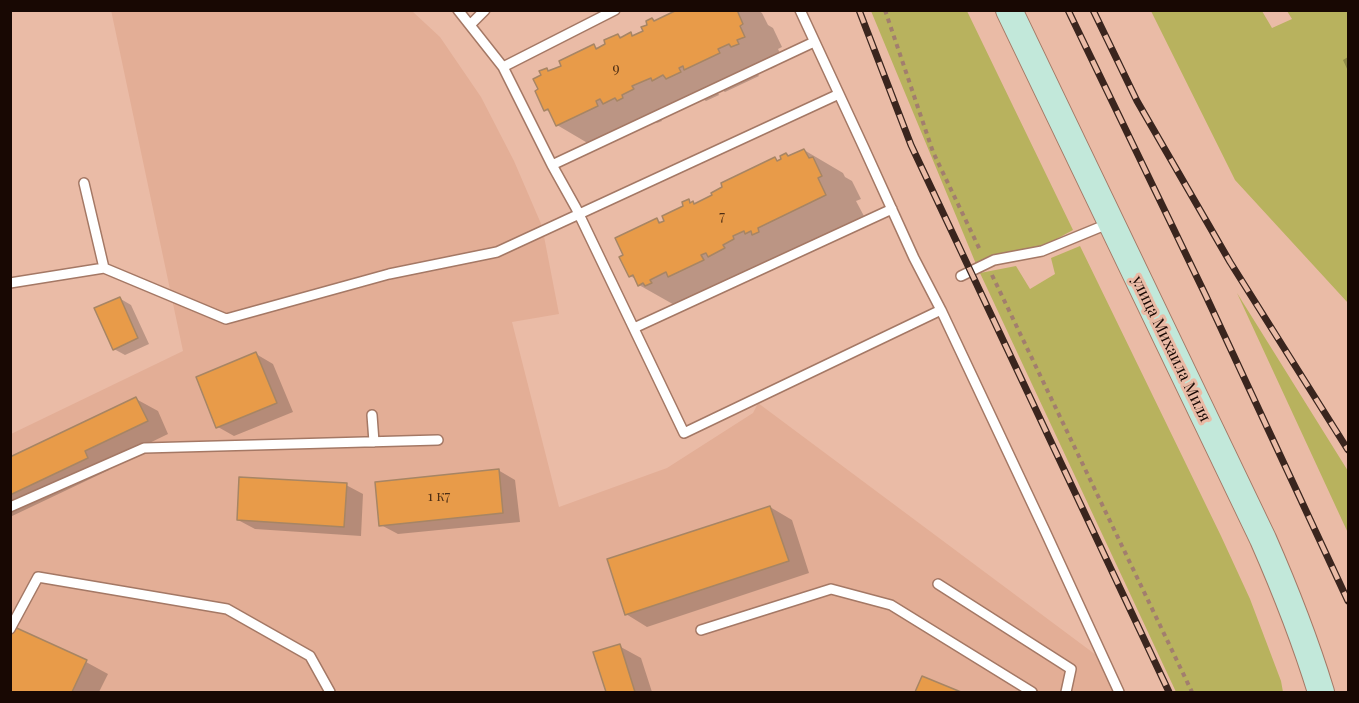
<!DOCTYPE html>
<html>
<head>
<meta charset="utf-8">
<style>
	body { margin:0 }
	#map { position:relative; width:1359px; height:703px; overflow:hidden; background:#eabba6; font-family:"Playfair Display",serif }
	canvas { display:block }
	.frame { position:absolute; inset:0; border:12px solid #180803; pointer-events:none }
</style>
</head>
<body>
<div id="map">
<canvas width="1359" height="703"></canvas>
<div class="frame"></div>
</div>
<script>
const ctx = document.querySelector('canvas').getContext('2d');
ctx.lineJoin = 'round';
function fill(path, color) { ctx.fillStyle = color; ctx.fill(path, 'evenodd'); }
function stroke(path, color, width, dash) { ctx.strokeStyle = color; ctx.lineWidth = width; ctx.lineCap = dash ? 'butt' : 'round'; ctx.setLineDash(dash || []); ctx.stroke(path); }
function label(font, color, halo, rows, align = 'center') {
  ctx.font = font + ' "Playfair Display",serif'; ctx.lineWidth = 6; ctx.setLineDash([]); ctx.textBaseline = 'middle'; ctx.strokeStyle = halo; ctx.fillStyle = color; for (const [text, x, y, turn = 0] of rows) {
    ctx.save(); ctx.translate(x, y); ctx.rotate((+turn || 0) * Math.PI / 180); ctx.textAlign = isNaN(turn) ? turn : align; if (halo) ctx.strokeText(text, 0, 0); ctx.fillText(text, 0, 0); ctx.restore();
  }
}
fill(new Path2D(`
	M111,10l301,1 28,26 41,60 33,64 28,65 17,88 -47,8 47,185 108,-39 86,-55 5,-10 338,252 18,37h-1103v-258l172,-83z`), '#e3ae96');
fill(new Path2D(`
	M871,11h96l106,219 -31,17 -51,9 -15,8z
	M1151,11h111l10,17 20,-9 -5,-8h61v292l-113,-123z
	M1080,246l141,290 29,63 31,82 2,11h-107l-196,-419 36,-7 14,23 25,-15 -4,-16z
	M1237,293l111,178v62z`), '#b8b25e');
fill(new Path2D(`
	M681,10h76l5,3 6,12 5,3 9,19 -4,2 5,10 -8,4 2,3 -6,3 -4,-2 -11,5 3,4 -34,16 -5,-3 -3,2 2,4 -13,6 -5,-3 -41,19 2,4 -5,2 -4,-2 -57,27 -39,-23 -6,-12 -6,-4 -2,-34 4,-5 4,2 12,-6 31,-20 5,3 19,-14 5,3 8,-4 3,2 11,-5 7,-11 4,2z
	M1348,57v14l-5,-11z
	M804,150l39,23 2,4 7,4 9,18 -5,2 9,17 -80,38 -3,-2 -11,5 1,3 -94,45 -39,-22 -3,-6 -6,-3 27,-56 6,3 22,-16 3,-6 8,4 79,-46 5,3 6,-8 4,3z
	M119,298l12,7 18,39 -24,11 -11,-6z
	M256,354l17,10 20,48 -59,24 -16,-9z
	M136,399l22,12 10,23 -62,30 3,6 -99,47v-58z
	M498,470l17,10 5,42 -122,12 -17,-9z
	M346,485l17,9 -2,42 -106,-7 -17,-9z
	M770,507l22,13 17,53 -162,54 -21,-13z
	M10,627l76,35 22,12 -9,18h-89z
	M619,646l22,12 11,34h-44l-13,-39z
	M923,678l34,14h-41z`), '#0003');
const building = new Path2D(`
	M677,10h60l6,14 -3,2 5,11 -8,3 2,4 -8,3 -2,-3 -11,5 2,4 -36,17 -1,-4 -4,2 2,4 -15,7 -3,-4 -11,6 -1,-3 -19,8 2,3 -12,6 1,3 -6,3 -2,-3 -12,6 -3,-5 -4,2 2,5 -42,20 -8,-17 -4,2 -9,-20 3,-2 -5,-10 8,-4 -2,-4 8,-3 1,3 13,-5 -2,-5 35,-17 2,5 9,-5 -1,-4 14,-6 2,4 11,-6 1,4 11,-5 -2,-4 6,-2 -1,-4 6,-3 2,3z
	M804,149l5,9 4,-1 9,19 -4,2 8,17 -68,33 1,4 -7,3 -1,-4 -6,3 -1,-3 -11,5 1,3 -11,6 2,3 -17,9 -2,-4 -5,2 3,5 -36,17 -2,-5 -16,8 2,3 -7,3 -2,-3 -5,3 -5,-11 -4,2 -10,-20 4,-2 -8,-17 42,-20 2,5 5,-2 -2,-5 21,-10 -1,-4 7,-3 1,4 3,-2 1,3 18,-9 -1,-2 11,-6 -1,-4 54,-26 2,4 4,-2 -1,-3 6,-3 2,3z
	M120,297l18,41 -25,12 -19,-42z
	M256,352l21,51 -61,25 -20,-51z
	M136,397l12,24 -63,30 3,7 -78,37v-38z
	M499,469l4,44 -124,13 -4,-44z
	M239,477l108,6 -3,44 -107,-7z
	M770,506l19,55 -164,54 -18,-56z
	M10,625l77,35 -15,32h-62z
	M620,644l15,48h-29l-13,-40z
	M922,676l39,16h-46z`);
fill(building, '#e89b49');
stroke(building, '#a78564', 1.5);
const service = new Path2D(`
	M458,10l45,57
	M615,10l-112,57 49,98 24,43 108,225 257,-123
	M800,10l64,138 50,110 27,52 104,221 74,161
	M470,25l15,-15
	M552,165l262,-123
	M104,268l122,51 163,-45 108,-22 342,-158
	M961,276l33,-16 48,-9 68,-28
	M10,283l94,-15 -20,-85
	M634,328l258,-119
	M372,415l2,27
	M10,507l134,-59 294,-8
	M938,584l133,85 -5,23
	M10,629l28,-52 189,32 83,47 20,36
	M701,630l130,-41 60,16 141,87`);
const secondary = new Path2D(`
	M1009,10l254,529c22,50 42,101 58,153`);
stroke(service, '#a47865', 12);
stroke(secondary, '#a47865', 28);
stroke(new Path2D(`
	M885,10l48,142 48,100
	M992,275l200,417`), '#a27e6e', 4, [4.5, 4.5]);
stroke(service, '#fff', 9);
stroke(secondary, '#c2e8da', 26);
const rail = new Path2D(`
	M859,10l52,135 258,547
	M1068,10l138,286 142,305
	M1093,10l44,91 93,161 118,188`);
stroke(rail, '#3a251e', 7);
stroke(rail, '#eabba6', 4.5, [14]);
label('14px', '#4c2d14', null, [
	["9",616,69],
	["7",722,217],
	["1 к7",439,497]
]);
label('16px', '#180803', '#eabba6', [
	["улица Михаила Миля",1171,349,64]
]);
</script>
</body>
</html>
